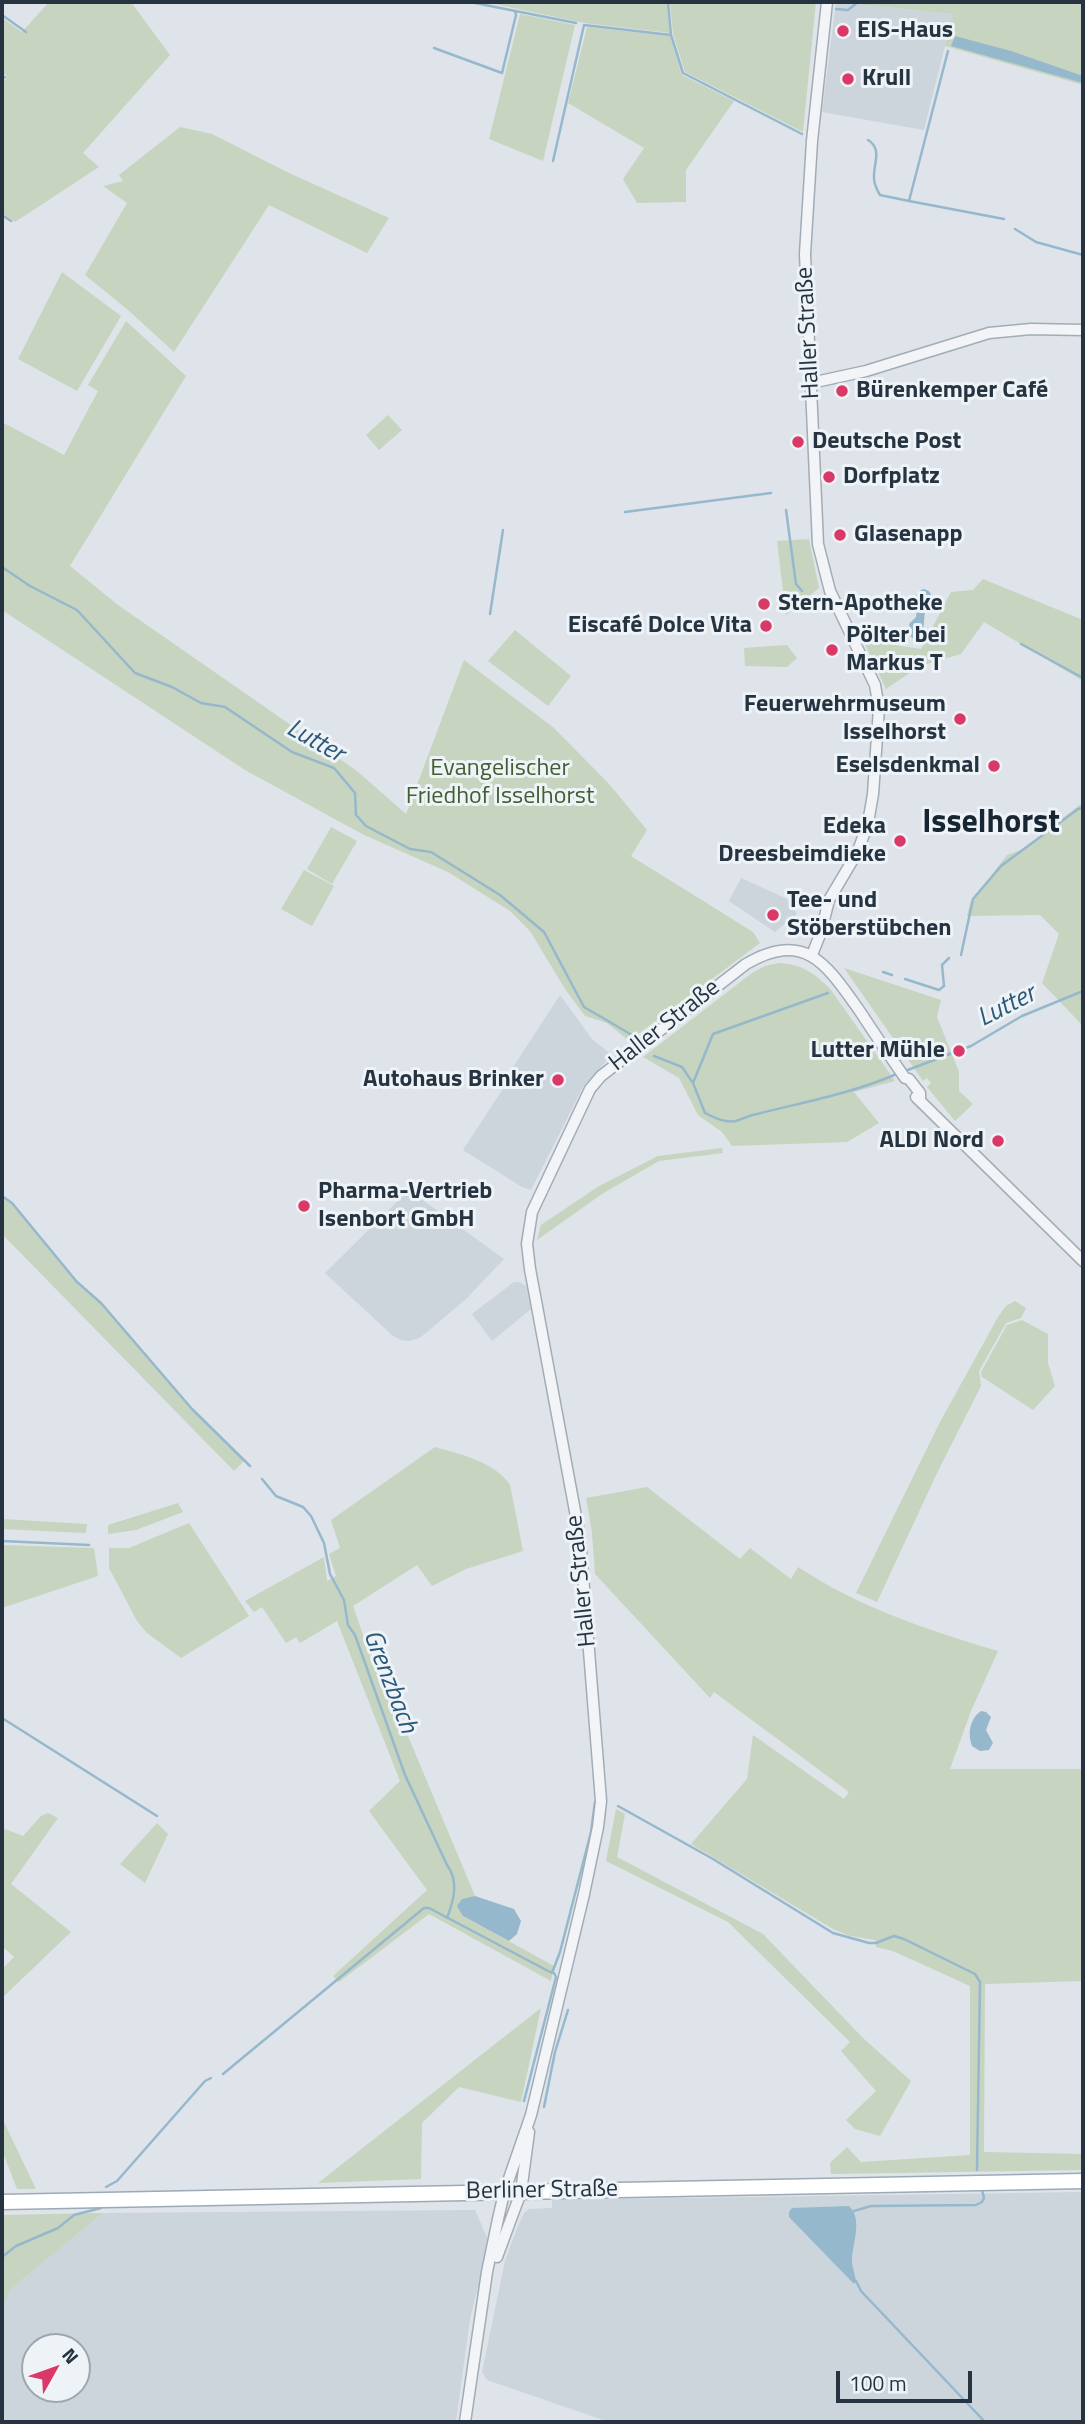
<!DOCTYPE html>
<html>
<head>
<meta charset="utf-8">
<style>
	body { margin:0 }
	#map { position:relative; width:1085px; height:2424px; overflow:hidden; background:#dee4e9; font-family:"Titillium Web",sans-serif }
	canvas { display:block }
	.frame { position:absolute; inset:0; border:4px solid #263442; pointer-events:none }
	.north { position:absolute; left:21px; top:2333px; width:70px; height:70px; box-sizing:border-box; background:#eef3f7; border:2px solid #9ea7af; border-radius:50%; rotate:50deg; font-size:19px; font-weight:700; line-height:28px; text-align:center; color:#263442 }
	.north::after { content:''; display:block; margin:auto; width:24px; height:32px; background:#da3866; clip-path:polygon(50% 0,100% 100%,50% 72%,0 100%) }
	.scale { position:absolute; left:836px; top:2371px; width:136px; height:32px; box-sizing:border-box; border:4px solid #263442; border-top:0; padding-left:9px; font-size:21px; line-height:24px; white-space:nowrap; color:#263442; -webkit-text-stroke:5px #eef3f7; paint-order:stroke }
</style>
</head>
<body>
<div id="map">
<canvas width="1085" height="2424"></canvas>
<div class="frame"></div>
<div class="north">N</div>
<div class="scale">100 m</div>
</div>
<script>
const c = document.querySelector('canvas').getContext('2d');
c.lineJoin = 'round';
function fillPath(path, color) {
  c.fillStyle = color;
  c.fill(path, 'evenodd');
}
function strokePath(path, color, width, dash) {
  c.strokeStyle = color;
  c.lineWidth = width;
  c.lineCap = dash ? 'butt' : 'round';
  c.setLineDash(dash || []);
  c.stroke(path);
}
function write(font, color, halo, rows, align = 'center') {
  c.font = font + ' "Titillium Web",sans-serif';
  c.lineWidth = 6;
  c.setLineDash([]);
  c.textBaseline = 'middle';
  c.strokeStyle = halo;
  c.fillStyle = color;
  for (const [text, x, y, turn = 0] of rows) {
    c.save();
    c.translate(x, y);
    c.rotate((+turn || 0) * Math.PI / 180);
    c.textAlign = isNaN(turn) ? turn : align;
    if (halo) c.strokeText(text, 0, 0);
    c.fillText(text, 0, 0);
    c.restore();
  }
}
fillPath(new Path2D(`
	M836,2l117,12 -29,116 -102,-18z
	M741,878l46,21 10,15 -22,18 -46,-31z
	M560,995l32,44 20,16 -28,30 -53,105 -9,-3 -59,-37 45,-69 -2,-3z
	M409,1190l95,69 -38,40 -45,38 -11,4 -9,-1 -8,-4 -68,-63z
	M514,1282h5l7,4 5,23 -39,32 -20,-27z
	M1083,2192v230h-474l-122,-42 -5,-8 23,-111 12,-33 7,-15 5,-4 23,-1v-8z
	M475,2210l14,32 -19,77 -14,103h-446l-8,-4v-111l9,-18 92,-76zM35,2347h42v42h-42z`), '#ccd4dc');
fillPath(new Path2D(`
	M49,2h82l39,53 -87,98 16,14 -84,55 -13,-9v-131l5,-4 -1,-4 -4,3v-59l20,14z
	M485,2h182l3,31 -86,-10z
	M670,2h146l-13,130 -118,-60 -12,-38z
	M836,2h247v83l-138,-39 8,-32z
	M520,14l55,11 -32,136 -54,-22z
	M587,27l83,9 12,39 52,26 -48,69v32l-49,1 -14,-24 21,-31 -76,-45z
	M180,127l32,7 77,39 100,45 -22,35 -98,-48 -95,147 -46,-42 -43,-35 42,-72 -24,-17 20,-5 -4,-6z
	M62,272l59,44 -44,75 -59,-32z
	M126,321l60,55 -116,190 48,39 239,166 49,43 58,-154 90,68 56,57 37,45 -16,26 122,76 7,11 -131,98 -22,-18 -22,-7 -20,-27 -35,-58 -20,-20 -62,-39 -84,-37 -119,-65 -243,-160v-188l62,33 34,-64 -10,-6z
	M388,415l14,15 -23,20 -13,-15z
	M809,539l10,49 -33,27 -9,-74z
	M983,579l100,41v61l-99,-59 -23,32 -41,12 -34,23 -23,-49 58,9 30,-57 22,-2z
	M515,630l56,46 -23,30 -60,-45z
	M787,645l10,13 -10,9 -42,-1 -1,-18z
	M1082,803h1v223l-41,-43 17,-49 -19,-19 -73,1 3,-13 37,-48 14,-5 23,-17z
	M331,827l26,14 -25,43 -25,-15z
	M304,870l30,16 -22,40 -31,-17z
	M779,963c23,1 37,11 52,27l64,91 -41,11 25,31 -32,19 -115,4 -10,-14 -24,-17 -19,-37 -36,-21 109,-84 13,-7z
	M844,968l97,32 -4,17 22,55v19l14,13 -18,17 -28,-34 4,-4 -4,-5 -4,3z
	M722,1148l1,5 -64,8 -57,33 -65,46 4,-15 58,-39 59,-30z
	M2,1198l10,6 64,78 24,21 28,30 64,77 52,51 -10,10 -232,-237z
	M1015,1301l11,7 -5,10 -15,5 -27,48 2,15 -43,85 -61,131 -21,-9 84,-171 58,-105 8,-11z
	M1022,1320l26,14v29l7,23 -22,24 -51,-33 -1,-5 26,-47z
	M435,1447c25,7 60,15 75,38l13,66 -57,18 -34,17 -15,-21 -64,41 19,55 10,13 93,222 -13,3 1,17 91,50 -3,15 -122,-67 -90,68 -6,-6 94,-86 -58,-79 31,-30 -63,-160 -37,22 -4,-6 -10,6 -24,-36 -8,5 -9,-11 79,-44 3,24 9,-5 -7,-22 11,-6 -9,-28z
	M647,1487l93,72 10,-11 41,31 7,-12c60,40 132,64 200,84l-27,60 -21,58h133v212l-98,3 -1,168 99,2v16l-252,4 -1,-11 17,-16 14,15 109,-7v-169l-77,-35 -17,-4 -1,-7 -25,-4 -17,-7 -142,-85 56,-65 6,-44 91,64 5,-7 -135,-100 -4,6 -115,-124 -3,-41 -6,-35z
	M178,1503l5,9 -47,18 -28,4v-9z
	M2,1519l85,5 -1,9 -84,-4z
	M189,1523l60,93 -68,42 -34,-25 -10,-12 -28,-53v-20h20z
	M2,1545l92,3 4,28 -96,32z
	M616,1809l9,5 -8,43 146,77 100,104 48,43 -31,55 -25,-7 -9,-9 30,-29 -35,-40 9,-9 -122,-120 -122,-61z
	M48,1813l10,5 -47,66 60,48 -69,66v-29l12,-12 -12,-11v-118l21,8 18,-20z
	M157,1823l11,11 -23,49 -25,-19z
	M541,2008l-20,94 -62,-15 -37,36 -1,56 -103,4z
	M2,2118l34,71h-19l-15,-39z
	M103,2213l-92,76 -9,18v-92z`), '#c7d4bf');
fillPath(new Path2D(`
	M955,36l56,15 72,25v7l-132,-37z
	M924,589l5,2 4,7 -8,12 -2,23 -8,7 -4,-3 -2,-13 7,-7c2,-11 -6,-24 8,-28z
	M981,1711l5,1 5,5 -5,13 7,13 -4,7 -9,1 -8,-5c-5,-12 -2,-28 9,-35z
	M475,1896l39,13 7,12 -4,13 -8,7 -46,-25 -6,-10 5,-7z
	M849,2206c15,14 2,40 3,57 1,6 3,12 4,18l-2,3 -65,-67v-5l3,-4z`), '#96b8cd');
strokePath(new Path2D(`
	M470,2l106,21
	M668,2l3,33 12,38 119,61
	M836,9l12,1 10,-8
	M2,15l24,17
	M584,25l87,10
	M434,48l68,25 14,-58 -1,-4
	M948,51l-39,150 95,18
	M2,79l3,-2
	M868,140c15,9 5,24 6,38 0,6 3,12 6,17l29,6
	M553,161l31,-136
	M2,215l9,6
	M1015,229l21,13 47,13
	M786,510l10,74 6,7
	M625,512l146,-19
	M2,567l28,19 47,24 58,63 37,14 29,16 24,4 67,45 42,16 21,25 1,22 10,11 44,23 21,3 69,43 44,37 40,75 48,28
	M490,614l13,-84
	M1021,644l62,34
	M961,955l12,-56 28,-33 77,-57 5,-1
	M883,972l9,3
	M905,979l34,11 5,-4 -2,-21 7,-7
	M654,1056l28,11 11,16 12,30c10,5 20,10 31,8 7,-2 14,-6 21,-7 47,-12 97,-21 142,-41
	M905,1071l66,-25 51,-30 61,-25
	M693,1083l20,-49 115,-41
	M2,1196l10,7 65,79 24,21 91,106 58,57
	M262,1479l14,17 27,11 8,9 13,27 6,31 14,26 4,25 7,10 50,140 42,90c12,16 7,35 0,53
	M2,1541l87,4
	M2,1718l155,98
	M618,1806l95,53 120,74 36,10h7l18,-7 10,3 71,35 5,8 -3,188
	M223,2074l201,-166h5l123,65 8,-21 31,-120 4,-30
	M524,2101l32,-124 -2,-4
	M544,2107l11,-55 13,-42
	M106,2187l11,-6 88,-100 6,-3
	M854,2211l17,-5 105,-1 6,-3 2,-4 -2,-8
	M2,2257l14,-11 42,-18 16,-13 27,-7
	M856,2281l5,10 124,131`), '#96b8cd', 2.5);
const tertiary = new Path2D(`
	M811,383l55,-12 123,-38 42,-4 52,1
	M812,955l9,-23 8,-32 29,-49 10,-28 5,-29 6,-86 -4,-23 -45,-94 -12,-47 -13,-290 7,-113 15,-139
	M916,1097l167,164
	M497,2257l24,-65 8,-60
	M465,2422l22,-150 11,-53 6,-26 27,-78 53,-221 14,-67 3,-26 -21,-263 -50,-269 -3,-25 5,-32 58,-123 11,-13 145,-112c59,-35 81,1 113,46 15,23 30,45 46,68l4,1 11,14v5`);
const primary = new Path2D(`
	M2,2202l1081,-21`);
strokePath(tertiary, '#a3acb4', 13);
strokePath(primary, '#9daab6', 17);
strokePath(tertiary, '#f2f4f7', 10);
strokePath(primary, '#fff', 14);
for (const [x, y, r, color] of [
	[843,31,7,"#da3866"],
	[848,79,7,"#da3866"],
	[842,391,7,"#da3866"],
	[798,442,7,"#da3866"],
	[829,477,7,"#da3866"],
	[840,535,7,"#da3866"],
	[764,604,7,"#da3866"],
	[766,626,7,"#da3866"],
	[832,650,7,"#da3866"],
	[960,719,7,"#da3866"],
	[994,766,7,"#da3866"],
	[900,841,7,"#da3866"],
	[773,915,7,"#da3866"],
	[959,1051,7,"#da3866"],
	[558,1080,7,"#da3866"],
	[998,1141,7,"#da3866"],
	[304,1206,7,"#da3866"]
]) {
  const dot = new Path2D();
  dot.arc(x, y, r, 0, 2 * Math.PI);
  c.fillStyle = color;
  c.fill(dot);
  strokePath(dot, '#eef3f7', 2.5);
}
write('bold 24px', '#263442', '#eef3f7', [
	["EIS-Haus",857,31],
	["Krull",862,79],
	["Bürenkemper Café",856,391],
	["Deutsche Post",812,442],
	["Dorfplatz",843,477],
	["Glasenapp",854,535],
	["Stern-Apotheke",778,604],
	["Eiscafé Dolce Vita",752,626,"right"],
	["Pölter bei",846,636],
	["Markus T",846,664],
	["Feuerwehrmuseum",946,705,"right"],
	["Isselhorst",946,733,"right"],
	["Eselsdenkmal",980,766,"right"],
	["Edeka",886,827,"right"],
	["Dreesbeimdieke",886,855,"right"],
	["Tee- und",787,901],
	["Stöberstübchen",787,929],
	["Lutter Mühle",945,1051,"right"],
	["Autohaus Brinker",544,1080,"right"],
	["ALDI Nord",984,1141,"right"],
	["Pharma-Vertrieb",318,1192],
	["Isenbort GmbH",318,1220]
], 'left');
write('24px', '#263442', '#eef3f7', [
	["Haller Straße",809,333,-93],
	["Haller Straße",665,1026,-38],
	["Haller Straße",582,1581,-96],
	["Berliner Straße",542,2191,-1]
]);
write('24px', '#405f32', '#eef3f7', [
	["Evangelischer",500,769],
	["Friedhof Isselhorst",500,797]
]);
write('italic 26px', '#2d5979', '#eef3f7', [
	["Lutter",315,742,29],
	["Lutter",1007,1007,-27],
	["Grenzbach",389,1682,69]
]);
write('bold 32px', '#182532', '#eef3f7', [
	["Isselhorst",991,824]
]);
</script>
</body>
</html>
